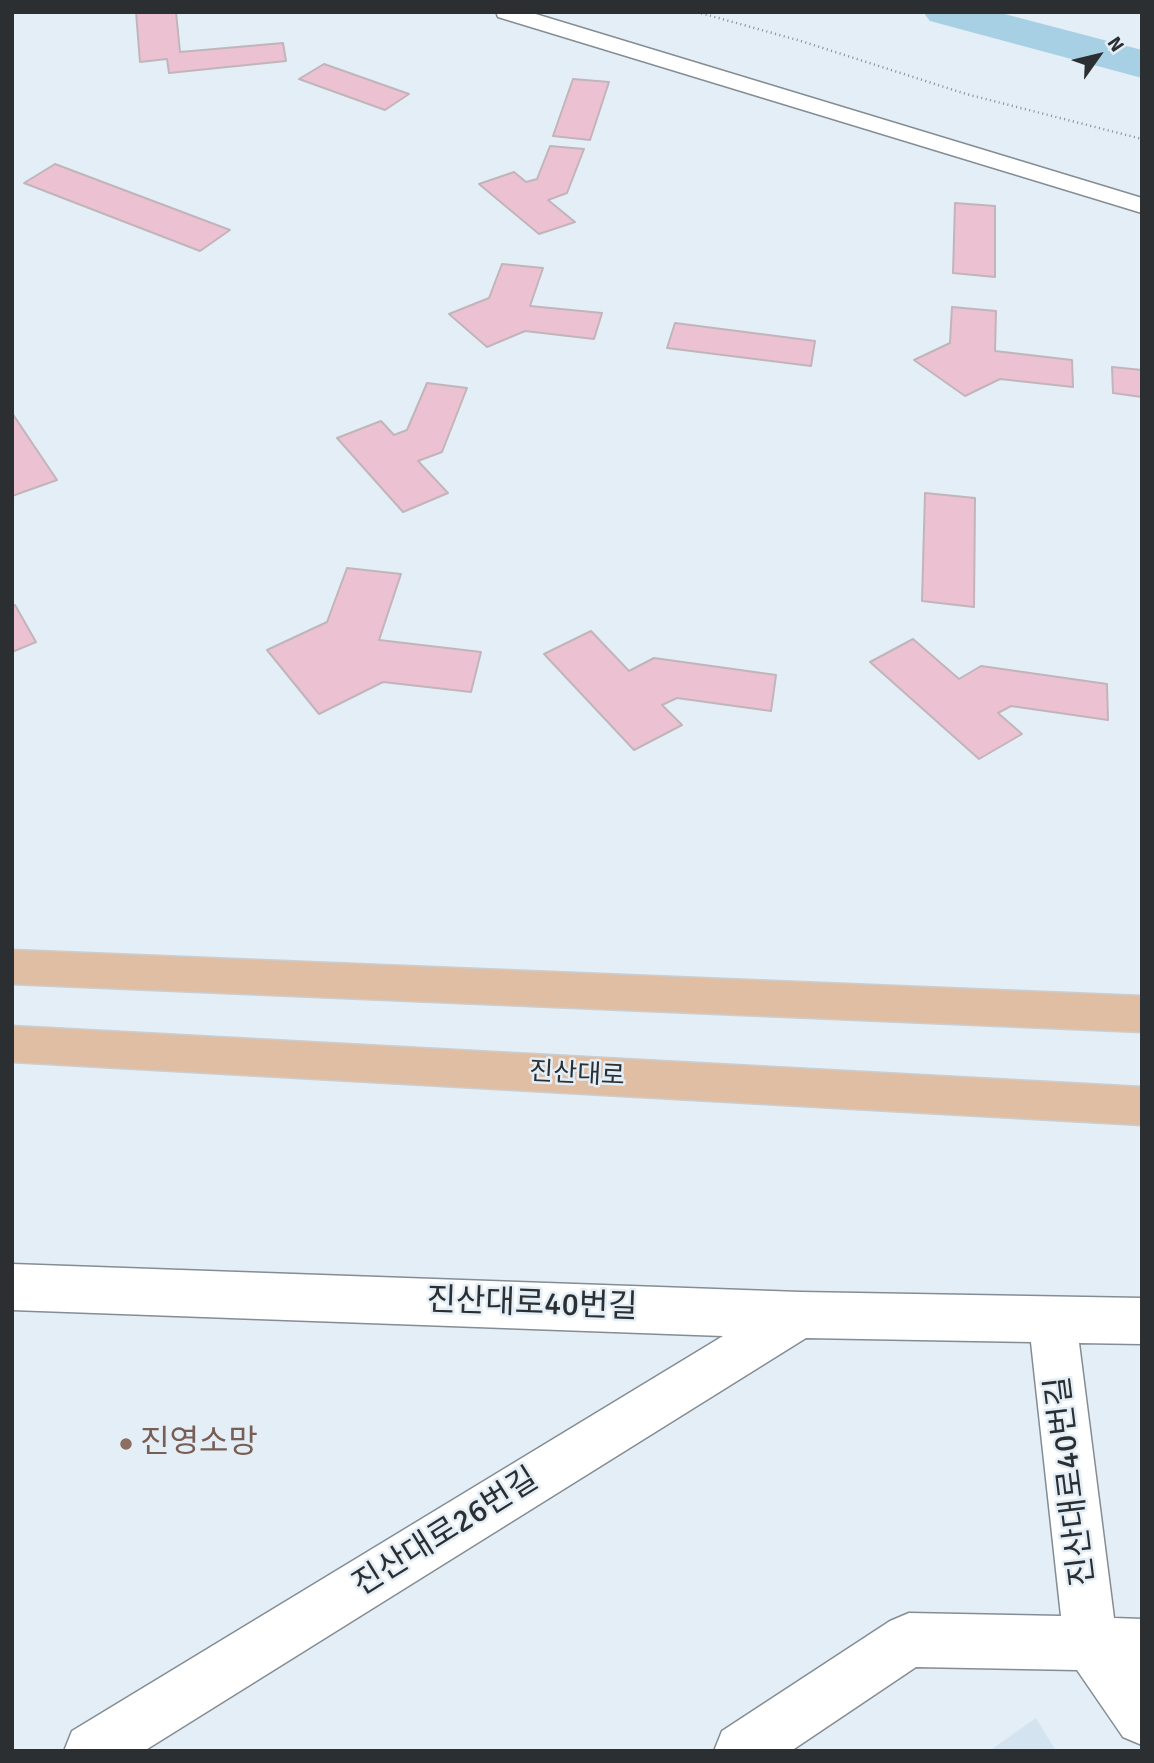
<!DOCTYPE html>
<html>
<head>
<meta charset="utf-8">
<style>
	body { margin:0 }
	#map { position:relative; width:1154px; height:1763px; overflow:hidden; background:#e4eef6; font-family:Signika,sans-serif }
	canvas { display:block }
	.frame { position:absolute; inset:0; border:14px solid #2b2f32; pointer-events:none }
	.north { position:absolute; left:1063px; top:21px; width:70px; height:70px; -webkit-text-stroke:5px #e4eef6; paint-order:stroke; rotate:56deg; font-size:19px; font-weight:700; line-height:28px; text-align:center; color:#2b2f32 }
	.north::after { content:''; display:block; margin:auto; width:24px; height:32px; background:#2b2f32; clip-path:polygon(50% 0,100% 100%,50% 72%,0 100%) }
</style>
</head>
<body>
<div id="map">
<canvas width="1154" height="1763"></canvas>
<div class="frame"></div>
<div class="north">N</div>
</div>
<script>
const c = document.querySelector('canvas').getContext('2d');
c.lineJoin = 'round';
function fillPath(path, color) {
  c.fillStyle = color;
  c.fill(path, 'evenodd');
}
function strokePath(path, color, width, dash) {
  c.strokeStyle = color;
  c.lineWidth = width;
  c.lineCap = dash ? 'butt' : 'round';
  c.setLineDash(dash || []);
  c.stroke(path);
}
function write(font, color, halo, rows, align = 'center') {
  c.font = font + ' Signika,"Noto Sans KR",sans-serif';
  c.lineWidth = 5;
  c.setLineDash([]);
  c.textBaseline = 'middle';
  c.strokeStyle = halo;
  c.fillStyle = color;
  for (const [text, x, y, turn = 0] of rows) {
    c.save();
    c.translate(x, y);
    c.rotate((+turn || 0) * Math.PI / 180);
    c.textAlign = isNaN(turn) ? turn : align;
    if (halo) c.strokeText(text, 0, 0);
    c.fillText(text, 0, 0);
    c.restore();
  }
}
fillPath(new Path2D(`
	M1036,1718l20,33h-67z`), '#d4e3f0');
fillPath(new Path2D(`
	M923,12h74l145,38v28l-212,-57z`), '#a7d0e5');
const building = new Path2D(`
	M136,12h40l4,40 103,-9 3,18 -117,12 -2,-14 -27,3z
	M324,64l85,30 -24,16 -86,-31z
	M573,79l36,3 -19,58 -37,-4z
	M550,146l34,3 -17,44 -19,7 27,22 -36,12 -60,-50 35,-12 12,10 11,-3z
	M55,164l175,66 -30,21 -176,-68z
	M955,203l40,3v71l-42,-4z
	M502,264l41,4 -13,38 72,7 -8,26 -69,-8 -38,16 -38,-33 40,-16z
	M952,307l44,4 -1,40 77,9 1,27 -73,-8 -35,17 -51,-36 36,-17z
	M675,323l140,18 -4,25 -144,-18z
	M1112,367l30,3v27l-29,-4z
	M427,383l40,5 -25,64 -24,9 30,32 -45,19 -66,-74 44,-17 13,14 13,-5z
	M12,413l45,67 -45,16z
	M925,493l50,5 -1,109 -52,-6z
	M347,568l54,6 -22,66 102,12 -10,40 -88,-10 -64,32 -52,-64 60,-28z
	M15,605l21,37 -24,10v-46z
	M591,631l38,40 25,-13 122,17 -5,36 -94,-13 -15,7 20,20 -48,25 -90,-96z
	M913,639l46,40 22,-13 126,18 1,36 -97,-14 -13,7 24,21 -43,25 -109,-97z`);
fillPath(building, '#ecc2d3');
strokePath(building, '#c1b5ba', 2);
const minor = new Path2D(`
	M496,12h33l613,186v15l-644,-196z
	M12,1264l788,28 342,6v46l-63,-1 35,275 28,1v126l-19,-8 -46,-67 -161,-3 -125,84h-77l8,-20 168,-110 19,-8 152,3 -30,-274 -225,-4 -662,413h-80l8,-20 651,-395 -711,-26z`);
const primary = new Path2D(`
	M12,950l1130,46v36l-1130,-48z
	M12,1026l1130,61v38l-1130,-63z`);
strokePath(minor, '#848d94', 3);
strokePath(primary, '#cccdce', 3);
strokePath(new Path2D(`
	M697,12l104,29 165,53 176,45`), '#878e94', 2.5, [1, 3.5]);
fillPath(minor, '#fff');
fillPath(primary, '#e0bea4');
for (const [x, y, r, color] of [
	[126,1444,7,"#8d6e63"]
]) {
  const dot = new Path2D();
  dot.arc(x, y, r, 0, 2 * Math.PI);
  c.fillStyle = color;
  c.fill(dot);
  strokePath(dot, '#e4eef6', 2.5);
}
write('26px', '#2b2f32', '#e4eef6', [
	["진산대로",577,1075,3]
]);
write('32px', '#2b2f32', '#e4eef6', [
	["진산대로40번길",532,1305,2],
	["진산대로40번길",1072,1481,-97],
	["진산대로26번길",446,1533,-32]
]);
write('32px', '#785e54', '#e4eef6', [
	["진영소망",140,1444]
], 'left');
</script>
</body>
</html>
